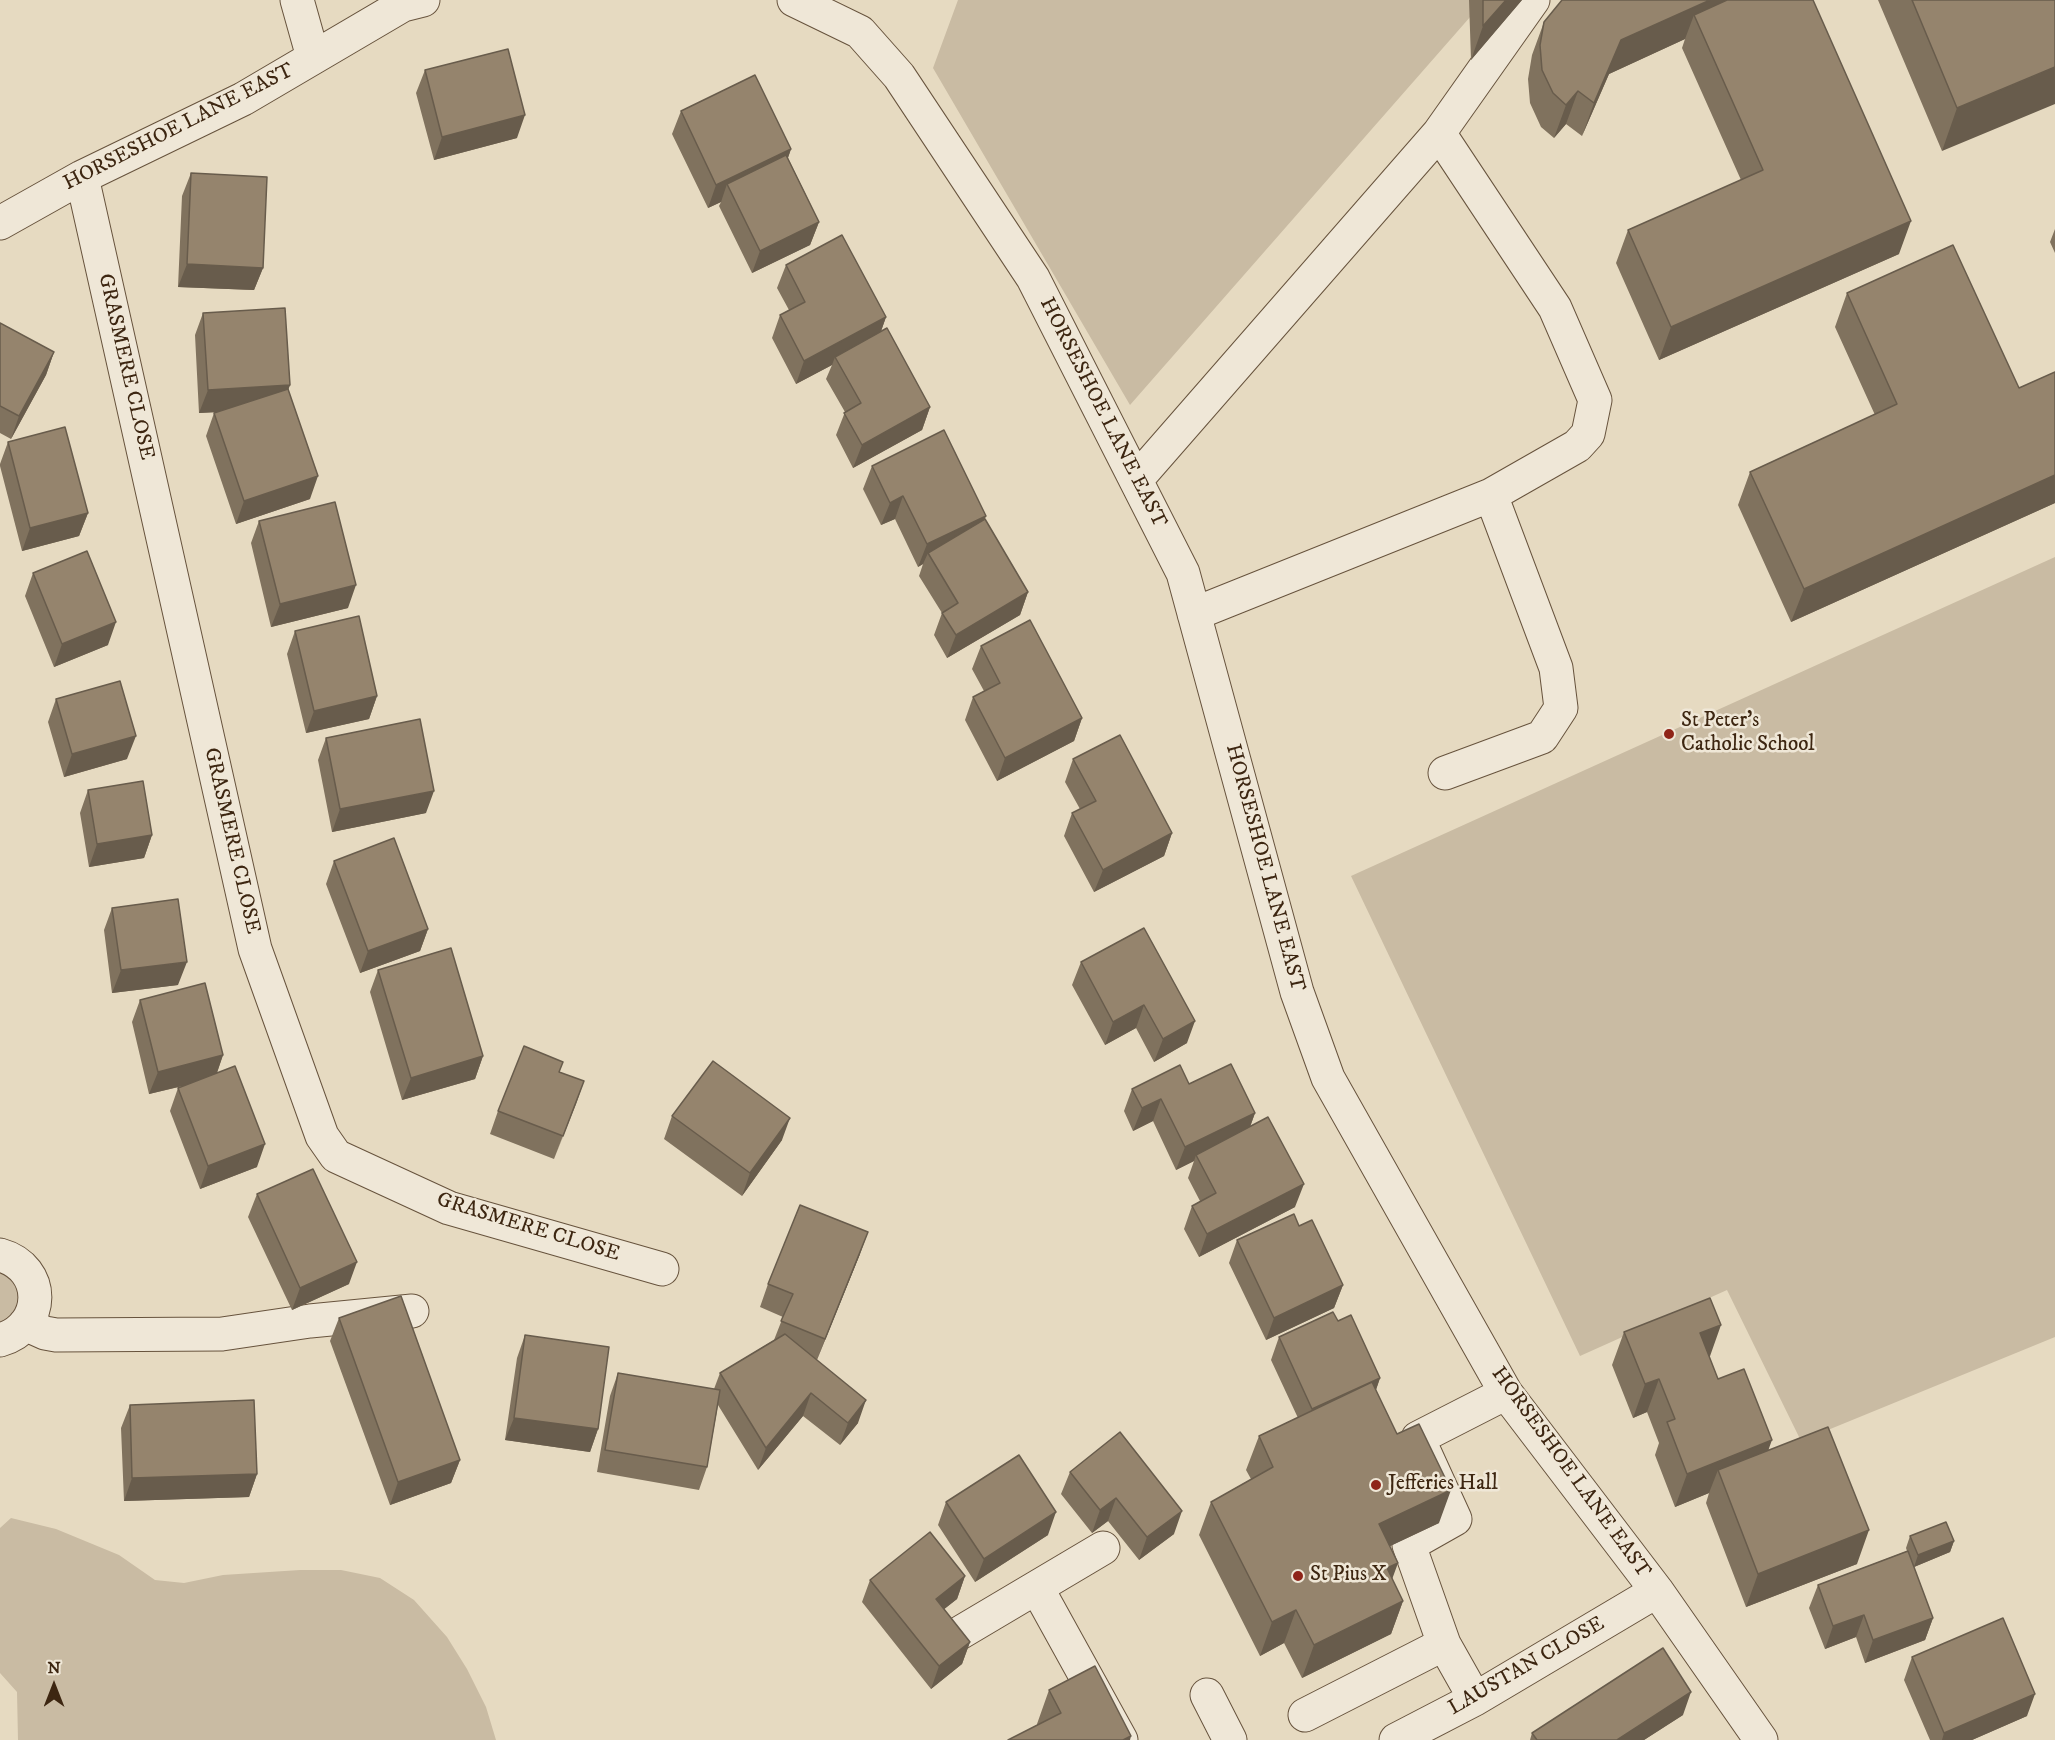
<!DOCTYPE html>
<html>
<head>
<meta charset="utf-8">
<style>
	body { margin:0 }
	#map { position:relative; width:2055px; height:1740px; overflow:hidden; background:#e6dac1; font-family:"IM FELL DW Pica",serif }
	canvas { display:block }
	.north { position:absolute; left:24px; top:1656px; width:60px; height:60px; -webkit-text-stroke:4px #efe7d7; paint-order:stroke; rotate:0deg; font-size:16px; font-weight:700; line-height:24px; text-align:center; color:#3d2611 }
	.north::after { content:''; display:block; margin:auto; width:21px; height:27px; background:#3d2611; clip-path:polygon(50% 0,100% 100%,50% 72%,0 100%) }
</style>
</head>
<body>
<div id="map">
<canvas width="2055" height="1740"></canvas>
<div class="north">N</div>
</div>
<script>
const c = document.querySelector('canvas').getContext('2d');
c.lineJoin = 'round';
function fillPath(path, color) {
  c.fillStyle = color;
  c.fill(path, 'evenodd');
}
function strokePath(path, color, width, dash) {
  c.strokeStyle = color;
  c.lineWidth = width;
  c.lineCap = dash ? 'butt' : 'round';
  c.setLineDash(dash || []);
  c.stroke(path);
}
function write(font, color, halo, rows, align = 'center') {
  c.font = font + ' "IM FELL DW Pica",serif';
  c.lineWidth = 5;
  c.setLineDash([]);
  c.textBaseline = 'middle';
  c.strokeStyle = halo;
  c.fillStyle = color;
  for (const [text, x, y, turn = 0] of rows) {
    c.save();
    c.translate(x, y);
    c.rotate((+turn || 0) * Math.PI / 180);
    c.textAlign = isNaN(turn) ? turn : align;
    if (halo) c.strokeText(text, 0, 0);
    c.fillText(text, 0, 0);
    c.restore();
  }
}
fillPath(new Path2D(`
	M958,0h527l-355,405 -197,-337z
	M2055,557v780l-254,104 -74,-151 -147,66 -229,-480z
	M0,1271l6,2 14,17 -3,22 -17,12z
	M11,1518l45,11 63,26 36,25 29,3 39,-8 77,-5h41l39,8 34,22 33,37 20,32 19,38 10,33h-478l-1,-48 -17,-19v-145z`), '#c9bba3');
const minor = new Path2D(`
	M297,0l16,57
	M794,0l66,32 39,44 134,202 150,295 114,419 31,86 178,315 151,198 104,149
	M82,177l173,772 67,187 14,20 113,52 213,61
	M0,223l82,-46 161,-78 160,-94 20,-5
	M1136,480l303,-347 94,-133
	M1194,614l297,-119 86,-49 11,-12 7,-34 -40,-92 -116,-175
	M1445,773l97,-36 19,-29 -5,-40 -65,-173
	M0,1255c47,13 46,72 0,85
	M25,1324l20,9 11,2 166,-1 88,-13 102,-10
	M1037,1588l84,152
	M958,1634l145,-86
	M1207,1695l23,45
	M1475,1699l-31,-55 -35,-99 46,-26 -37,-81 88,-45
	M1305,1715l139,-71
	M1396,1740l79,-41 182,-108`);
strokePath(minor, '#67533d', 35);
strokePath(minor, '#efe7d7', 33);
fillPath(new Path2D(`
	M1469,0h53l-51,60z
	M1813,0l86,254 -240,106 -43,-97 12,-33 113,-50 -59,-132 3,-9 -76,35 -27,62 -16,-12 -12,14 -13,-11 -11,-24 -2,-24 4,-24 12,-33z
	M1878,0h177l-113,151z
	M425,70l92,68 -83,22 -18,-67z
	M681,111l110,38 -3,9 31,64 -9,23 -58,28 -33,-67 2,-4 -13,6 -36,-74z
	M191,173l72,95 -9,22 -76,-3 4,-91z
	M2055,229v24l-5,-11z
	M786,265l100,52 -5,14 49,76 -8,23 -69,38 -17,-33 9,-23 -19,-33 6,-14 -36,19 -24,-46 8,-23 9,-5 -12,-22z
	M1847,293l172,95 36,-16v131l-264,119 -53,-117 12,-33 125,-57 -40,-88z
	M203,313l87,72 -2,4 22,110 -74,25 -30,-88 8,-23 6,-1 -21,1 -4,-78z
	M0,323l54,29 -8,23 -35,64 -11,-6z
	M8,442l80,71 -9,23 -57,15 -22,-85v-2z
	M872,466l112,54 44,72 -8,23 -73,43 -13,-23 8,-22 -23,-37 4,-12 -5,3 -23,-48 -14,6 -18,-36z
	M259,521l89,87 -77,19 -20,-84z
	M33,573l75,72 -54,22 -29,-71z
	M295,631l82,65 -8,23 -63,14 -19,-79z
	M981,646l101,72 -8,23 -77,40 -32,-61 8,-23 11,-6 -12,-22z
	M56,699l71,60 -63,18 -16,-55z
	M326,738l100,75 -94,19 -14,-72z
	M1073,759l99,74 -8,23 -70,36 -30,-56 8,-23 8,-4 -15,-27z
	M88,790l64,45 -8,23 -55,9 -9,-54z
	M334,861l94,68 -8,22 -60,22 -34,-89z
	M112,908l66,77 -66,8 -8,-63z
	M1144,928l43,115 -33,19 -18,-34 -31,17 -33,-60 9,-23z
	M378,970l105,86 -8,23 -73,21 -32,-108z
	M140,1000l83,55 -6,18 40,94 -57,22 -30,-78 8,-23 5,-2 -34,8 -17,-72z
	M559,1072l25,9 -30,78 -64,-25 8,-23z
	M1189,1084l66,29 -5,14 45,80 -96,50 -15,-28 8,-23 8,-5 -12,-23 6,-17 -18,9 -23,-49 -20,10 -9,-20 8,-22z
	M672,1116l110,24 -40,56 -78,-57z
	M257,1194l92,90 -57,26 -44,-93z
	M1299,1226l44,59 -9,23 -68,32 -37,-77 8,-23z
	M860,1254l-43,106 41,63 -18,22 -37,-29 -45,54 -40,-65 -11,62 -8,23 -102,-18 13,-76 8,-23 96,16 6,-16 54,-33 9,-23 -23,-10 8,-23z
	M339,1318l121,142 -9,23 -61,22 -60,-164z
	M1338,1321l42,57 -4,12 63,133 -49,23 2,33 11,22 -12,33 -89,44 -18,-35 -24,13 -61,-121 12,-33 40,-23 -5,-9 13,-34 39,-18 -27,-58 8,-23z
	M1624,1332l85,25 9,22 51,71 88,114 -111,43 -40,-104 3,-10 -34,14 -20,-52 4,-12 -12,-31 -14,6 -21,-53z
	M525,1335l73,94 -8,23 -85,-12 12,-82z
	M130,1405l127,69 -8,23 -125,4 -3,-73z
	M1120,1432l54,102 -35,26 -31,-39 -16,12 -31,-39 9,-22z
	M946,1502l102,33 -73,47 -37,-57z
	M1910,1536l44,5 -4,11 -36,15 19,51 -8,22 -60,23 -9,-26 -31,12 -16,-41 9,-23 89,-34 -1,-3z
	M965,1576l-8,23 -13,10 26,33 -8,22 -31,25 -69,-87 8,-22z
	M1912,1657l115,59 -55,24h-42l-26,-60z
	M1049,1690l81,50 -93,-15v-1z
	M1683,1715l-39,25h-114l2,-7z`), '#80725e');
fillPath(new Path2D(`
	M1506,0h16l-51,60 12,-34z
	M1710,0h61l-77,15 -9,24 -76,35 -27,62 12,-33 27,-63z
	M2055,67v37l-113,47 15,-43z
	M1578,91l-12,33 -12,14 12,-33z
	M525,115l-8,23 -83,22 8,-23z
	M791,149l-8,22 -56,13 -6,18 -13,6 8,-23z
	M1911,221l-12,33 -240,106 12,-33z
	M819,222l-9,23 -58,28 8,-22z
	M187,264l76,4 -9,22 -76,-3z
	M886,317l-8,23 -43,17 -3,8 -36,19 8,-23z
	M54,352l-8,23 -35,64 8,-23z
	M290,385l-8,23 -83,5 9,-23z
	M930,407l-8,23 -69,38 9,-23z
	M2055,475v28l-264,119 13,-33z
	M318,476l-8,23 -74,25 8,-23z
	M903,496l-8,23 -14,6 9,-22z
	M88,513l-9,23 -57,15 8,-23z
	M986,516l-8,22 -50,15 -5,11 -5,3 9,-23z
	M356,585l-8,23 -77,19 9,-23z
	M1028,592l-8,23 -73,43 9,-23z
	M116,622l-8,23 -54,22 8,-23z
	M377,696l-8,23 -63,14 8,-22z
	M1082,718l-8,23 -77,40 8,-23z
	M136,736l-9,23 -63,18 8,-23z
	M434,791l-8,22 -94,19 8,-23z
	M1172,833l-8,23 -70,36 9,-22z
	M152,835l-8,23 -55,9 8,-23z
	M428,929l-8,22 -60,22 8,-22z
	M187,962l-9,23 -66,8 9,-23z
	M1144,1005l-8,23 -31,17 8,-23z
	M1195,1021l-8,22 -33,19 9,-23z
	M223,1055l-8,23 -66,16 9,-22z
	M483,1056l-8,23 -73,21 9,-22z
	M584,1081l-8,23 -22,55 9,-23z
	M1161,1099l-8,22 -20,10 9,-23z
	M1255,1113l-8,22 -51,20 -2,6 -18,9 9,-23z
	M790,1118l-8,22 -40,56 8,-23z
	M265,1144l-8,23 -57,22 8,-23z
	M1304,1184l-9,23 -96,50 8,-23z
	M868,1232l-8,22 -44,108 9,-23z
	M357,1262l-8,22 -57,26 8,-22z
	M1343,1285l-9,23 -68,32 8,-22z
	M1721,1325l-12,34 -9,-26z
	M1380,1378l-8,23 -68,31 8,-23z
	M1659,1379l-12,33 -14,6 12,-34z
	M811,1393l-8,23 -45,54 8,-22z
	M866,1400l-8,23 -18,22 8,-22z
	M514,1418l84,11 -8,23 -85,-12z
	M1772,1440l-12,33 -42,-3 -9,23 -34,14 12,-33z
	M460,1460l-9,23 -61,22 8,-23z
	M257,1474l-8,23 -125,4 8,-23z
	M1451,1490l-12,33 -72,34 12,-33z
	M1116,1498l-8,23 -16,12 8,-23z
	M1182,1511l-8,23 -35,26 8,-23z
	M1056,1512l-8,23 -73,47 9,-23z
	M1869,1530l-12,34 -111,43 12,-33z
	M1954,1541l-4,11 -36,15 4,-12z
	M1398,1563l-12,33 1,-28z
	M965,1576l-8,23 -29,23 8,-23z
	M1403,1601l-12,33 -89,44 12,-33z
	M1296,1610l-12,33 -24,13 12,-34z
	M1864,1615l-8,22 -31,12 8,-23z
	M1933,1618l-8,22 -60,23 8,-23z
	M970,1642l-8,22 -31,25 8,-23z
	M1691,1692l-8,23 -39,25h-27z
	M2035,1694l-8,22 -55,24h-30l2,-7z
	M1131,1736l-1,4h-7z`), '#685c4c');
const building = new Path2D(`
	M1483,0h23l-23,26z
	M1562,0h148l-89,40 -27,63 -16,-12 -12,14 -13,-12 -11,-23 -2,-25 4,-23z
	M1727,0h86l98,221 -240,106 -43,-97 135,-60 -69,-155z
	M1912,0h143v67l-98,41z
	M508,49l17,66 -83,22 -17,-67z
	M755,75l36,74 -75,36 -35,-74z
	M786,155l33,67 -59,29 -33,-67z
	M191,173l76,4 -4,91 -76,-4z
	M842,235l44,82 -82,44 -24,-46 25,-13 -19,-37z
	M1953,245l66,143 36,-16v103l-251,114 -54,-117 147,-68 -50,-111z
	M285,308l5,77 -82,5 -5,-77z
	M0,323l54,29 -35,64 -19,-10z
	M887,328l43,79 -68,38 -18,-32 17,-10 -26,-46z
	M288,389l30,87 -74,25 -30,-88z
	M65,427l23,86 -58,15 -22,-86z
	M944,430l42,86 -59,28 -24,-48 -13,7 -18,-37z
	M335,502l21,83 -76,19 -21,-83z
	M985,519l43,73 -72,43 -14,-22 16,-10 -30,-50z
	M87,551l29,71 -54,22 -29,-71z
	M359,616l18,80 -63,15 -19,-80z
	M1030,620l52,98 -77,40 -32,-61 27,-14 -19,-37z
	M120,681l16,55 -64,18 -16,-55z
	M420,719l14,72 -94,18 -14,-71z
	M1120,735l52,98 -69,37 -31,-57 24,-12 -23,-42z
	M143,781l9,54 -55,9 -9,-54z
	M394,838l34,91 -60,22 -34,-90z
	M178,899l9,63 -66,8 -9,-62z
	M1144,928l51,93 -32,18 -19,-34 -31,17 -32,-60z
	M451,948l32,108 -72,22 -33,-108z
	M205,983l18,72 -65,17 -18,-72z
	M524,1046l39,16 -4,10 25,9 -21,55 -65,-25z
	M713,1061l77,57 -40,55 -78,-57z
	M1231,1064l24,49 -70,34 -24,-48 -19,9 -10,-19 48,-24 9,19z
	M235,1066l30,78 -57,22 -30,-78z
	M1268,1117l36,67 -97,50 -15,-28 24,-13 -20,-38z
	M313,1169l44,93 -57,26 -43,-94z
	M800,1205l68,27 -43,107 -44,-18 12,-27 -25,-10z
	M1294,1214l5,12 13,-6 31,65 -69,33 -37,-78z
	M401,1296l59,164 -62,22 -59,-164z
	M1710,1298l11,27 -21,8 18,46 26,-10 28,71 -85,34 -20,-52 8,-3 -16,-40 -14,5 -21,-52z
	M1333,1312l5,9 13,-6 29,63 -68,31 -33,-72z
	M785,1334l81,66 -18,23 -37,-30 -45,55 -46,-75z
	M525,1335l84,12 -11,82 -84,-11z
	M618,1373l102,17 -13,77 -102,-17z
	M1372,1382l25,52 22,-10 32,66 -72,34 19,39 -11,5 16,33 -89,44 -18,-35 -24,12 -61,-120 62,-35 -14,-31z
	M254,1400l3,74 -125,4 -2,-73z
	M1828,1427l41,103 -111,44 -40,-104z
	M1120,1432l62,79 -35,26 -31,-39 -16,12 -30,-38z
	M1019,1455l37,57 -72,47 -38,-57z
	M1946,1522l8,19 -36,14 -8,-19z
	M930,1532l35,44 -29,23 34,43 -31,24 -69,-86z
	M1908,1551l25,67 -60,22 -9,-25 -31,11 -15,-41z
	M2003,1618l32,76 -91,39 -32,-76z
	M1663,1648l28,44 -74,48h-80l-5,-7z
	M1095,1666l36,70 -8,4h-115l53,-27 -12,-23z`);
fillPath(building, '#95846d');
strokePath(building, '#685c4c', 1.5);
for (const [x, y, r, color] of [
	[1669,734,6,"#8f2418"],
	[1376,1485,6,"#8f2418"],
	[1298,1576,6,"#8f2418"]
]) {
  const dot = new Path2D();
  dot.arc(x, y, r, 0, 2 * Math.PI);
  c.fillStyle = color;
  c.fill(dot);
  strokePath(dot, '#efe7d7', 2);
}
write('21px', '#3d2611', '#efe7d7', [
	["HORSESHOE LANE EAST",179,128,-27],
	["GRASMERE CLOSE",125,367,77],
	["HORSESHOE LANE EAST",1102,413,63],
	["GRASMERE CLOSE",231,841,77],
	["HORSESHOE LANE EAST",1264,868,75],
	["GRASMERE CLOSE",528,1228,17],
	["HORSESHOE LANE EAST",1570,1473,54],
	["LAUSTAN CLOSE",1527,1667,-30]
]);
write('21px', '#3d2611', '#efe7d7', [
	["St Peter's",1681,722],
	["Catholic School",1681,746],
	["Jefferies Hall",1388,1485],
	["St Pius X",1310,1576]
], 'left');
</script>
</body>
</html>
